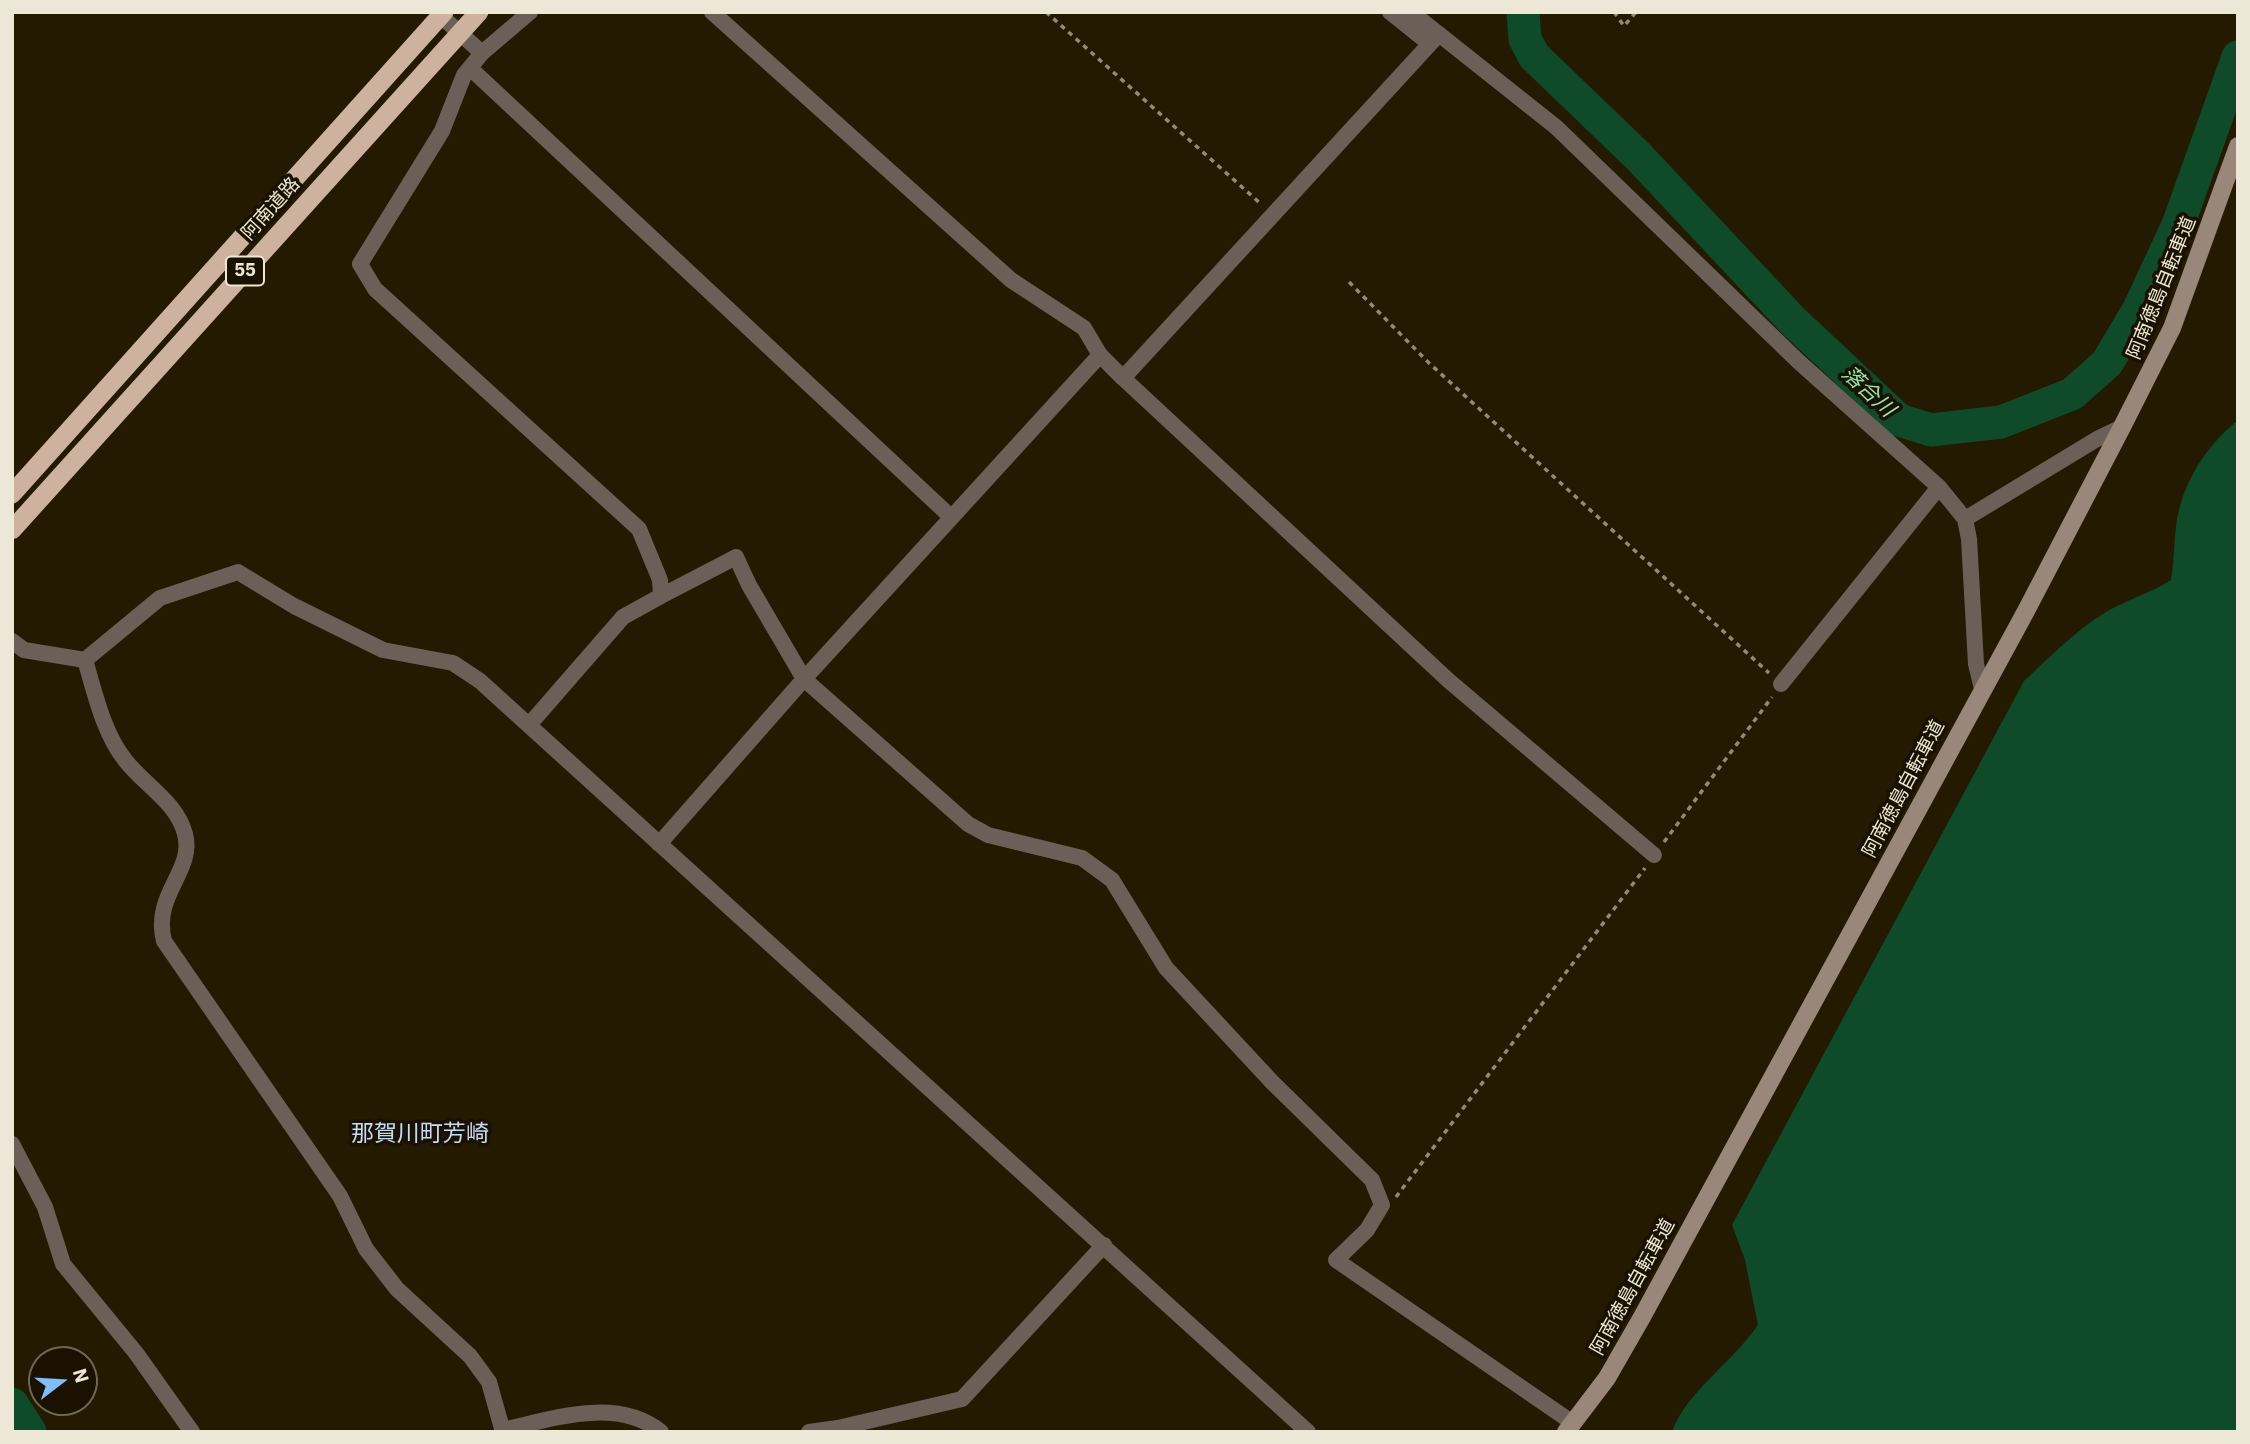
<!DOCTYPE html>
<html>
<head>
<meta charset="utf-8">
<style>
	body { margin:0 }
	#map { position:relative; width:2250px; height:1444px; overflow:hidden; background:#241a01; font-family:"IBM Plex Sans",sans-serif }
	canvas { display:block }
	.frame { position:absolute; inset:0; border:14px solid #ede7d7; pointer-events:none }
	.north { position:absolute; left:28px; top:1346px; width:70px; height:70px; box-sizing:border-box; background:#1a1100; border:2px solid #6e6756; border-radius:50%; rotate:73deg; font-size:19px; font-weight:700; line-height:28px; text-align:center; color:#ede7d7 }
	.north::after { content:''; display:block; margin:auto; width:24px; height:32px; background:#80bdfa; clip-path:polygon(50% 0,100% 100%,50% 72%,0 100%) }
</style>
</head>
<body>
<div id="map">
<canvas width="2250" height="1444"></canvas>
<div class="frame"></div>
<div class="north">N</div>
</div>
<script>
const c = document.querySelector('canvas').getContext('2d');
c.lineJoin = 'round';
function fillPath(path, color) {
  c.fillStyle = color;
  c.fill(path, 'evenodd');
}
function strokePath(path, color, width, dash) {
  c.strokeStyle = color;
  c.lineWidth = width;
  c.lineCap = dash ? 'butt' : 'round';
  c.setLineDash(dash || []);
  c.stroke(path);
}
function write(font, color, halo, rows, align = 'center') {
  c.font = font + ' "IBM Plex Sans","Noto Sans JP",sans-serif';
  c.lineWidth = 7;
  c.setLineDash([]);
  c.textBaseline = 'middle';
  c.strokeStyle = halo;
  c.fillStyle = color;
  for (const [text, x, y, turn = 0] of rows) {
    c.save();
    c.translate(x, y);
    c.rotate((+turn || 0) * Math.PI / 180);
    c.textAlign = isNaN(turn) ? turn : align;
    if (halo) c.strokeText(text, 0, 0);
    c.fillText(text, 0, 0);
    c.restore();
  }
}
fillPath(new Path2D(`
	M2238,420v1012h-566c14,-40 61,-70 86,-107l-13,-65 -13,-35 292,-544c25,-23 50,-49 79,-67 22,-14 46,-20 68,-34 3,-18 3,-36 5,-54 6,-43 29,-79 62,-106z`), '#0f4b29');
strokePath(new Path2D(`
	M1523,12l2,27 9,17 105,101 154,164 106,99 32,10 70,-8 71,-28 35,-31 32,-54 39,-84 60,-168
	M12,1404l18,28`), '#0f4b29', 33);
strokePath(new Path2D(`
	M1046,12l215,192
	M1614,12l10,14 12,-14
	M1349,282l80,81 340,310
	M1664,842l108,-145
	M1396,1197l249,-329`), '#928a76', 3.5, [5, 5]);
strokePath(new Path2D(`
	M712,12l299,268 73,48 16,27 23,23 325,302 206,175
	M1390,12l40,32
	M1411,12l145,115 243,235 140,125 26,32 4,20 7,125 6,25
	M441,16l41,37
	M470,68l481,449
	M1123,378l316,-344
	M1965,519l132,-80 25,-12
	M661,596l75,-39 13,28 55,94 164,145 20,11 94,23 30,22 54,88 106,114 100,98 10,25 -15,25 -31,30 237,163
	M12,641l12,9 61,10 75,-62 78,-26 56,34 89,44 70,13 27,18 828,751
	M85,660c10,33 18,72 40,100 19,25 52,42 60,74 10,37 -33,60 -21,107l176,255 26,53 31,40 73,67 19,26 14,50
	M1781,684l158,-197
	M529,725l94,-108 38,-21 -1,-16 -21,-51 -264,-240 -15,-25 82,-133 22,-56 18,-22 48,-41
	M659,844l145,-165 296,-324
	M12,1144l33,63 18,57 73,89 56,79
	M503,1430c49,-11 114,-34 158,2
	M809,1432l29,-4 124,-29 142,-154`), '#6b6058', 16);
strokePath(new Path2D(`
	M1566,1432l41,-54 35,-61 384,-706 96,-184 50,-99 66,-182`), '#99877a', 18);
strokePath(new Path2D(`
	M12,494l432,-482
	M12,530l467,-518`), '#cdb2a0', 19);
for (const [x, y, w] of [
	[245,271,38]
]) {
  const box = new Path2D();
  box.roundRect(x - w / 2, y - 14.5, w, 29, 5);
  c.fillStyle = '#1a1100';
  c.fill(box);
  strokePath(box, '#ede7d7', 2);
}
write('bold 18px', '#ede7d7', null, [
	["55",245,271]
]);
write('19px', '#ede7d7', '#1a1100', [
	["阿南道路",271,209,-48],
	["阿南徳島自転車道",2162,288,-68],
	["阿南徳島自転車道",1904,789,-62],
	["阿南徳島自転車道",1633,1287,-61]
]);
write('italic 21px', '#94e6ad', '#1a1100', [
	["落合川",1868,392,43]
]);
write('23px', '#c5dcf3', '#1a1100', [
	["那賀川町芳崎",420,1134]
]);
</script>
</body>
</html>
